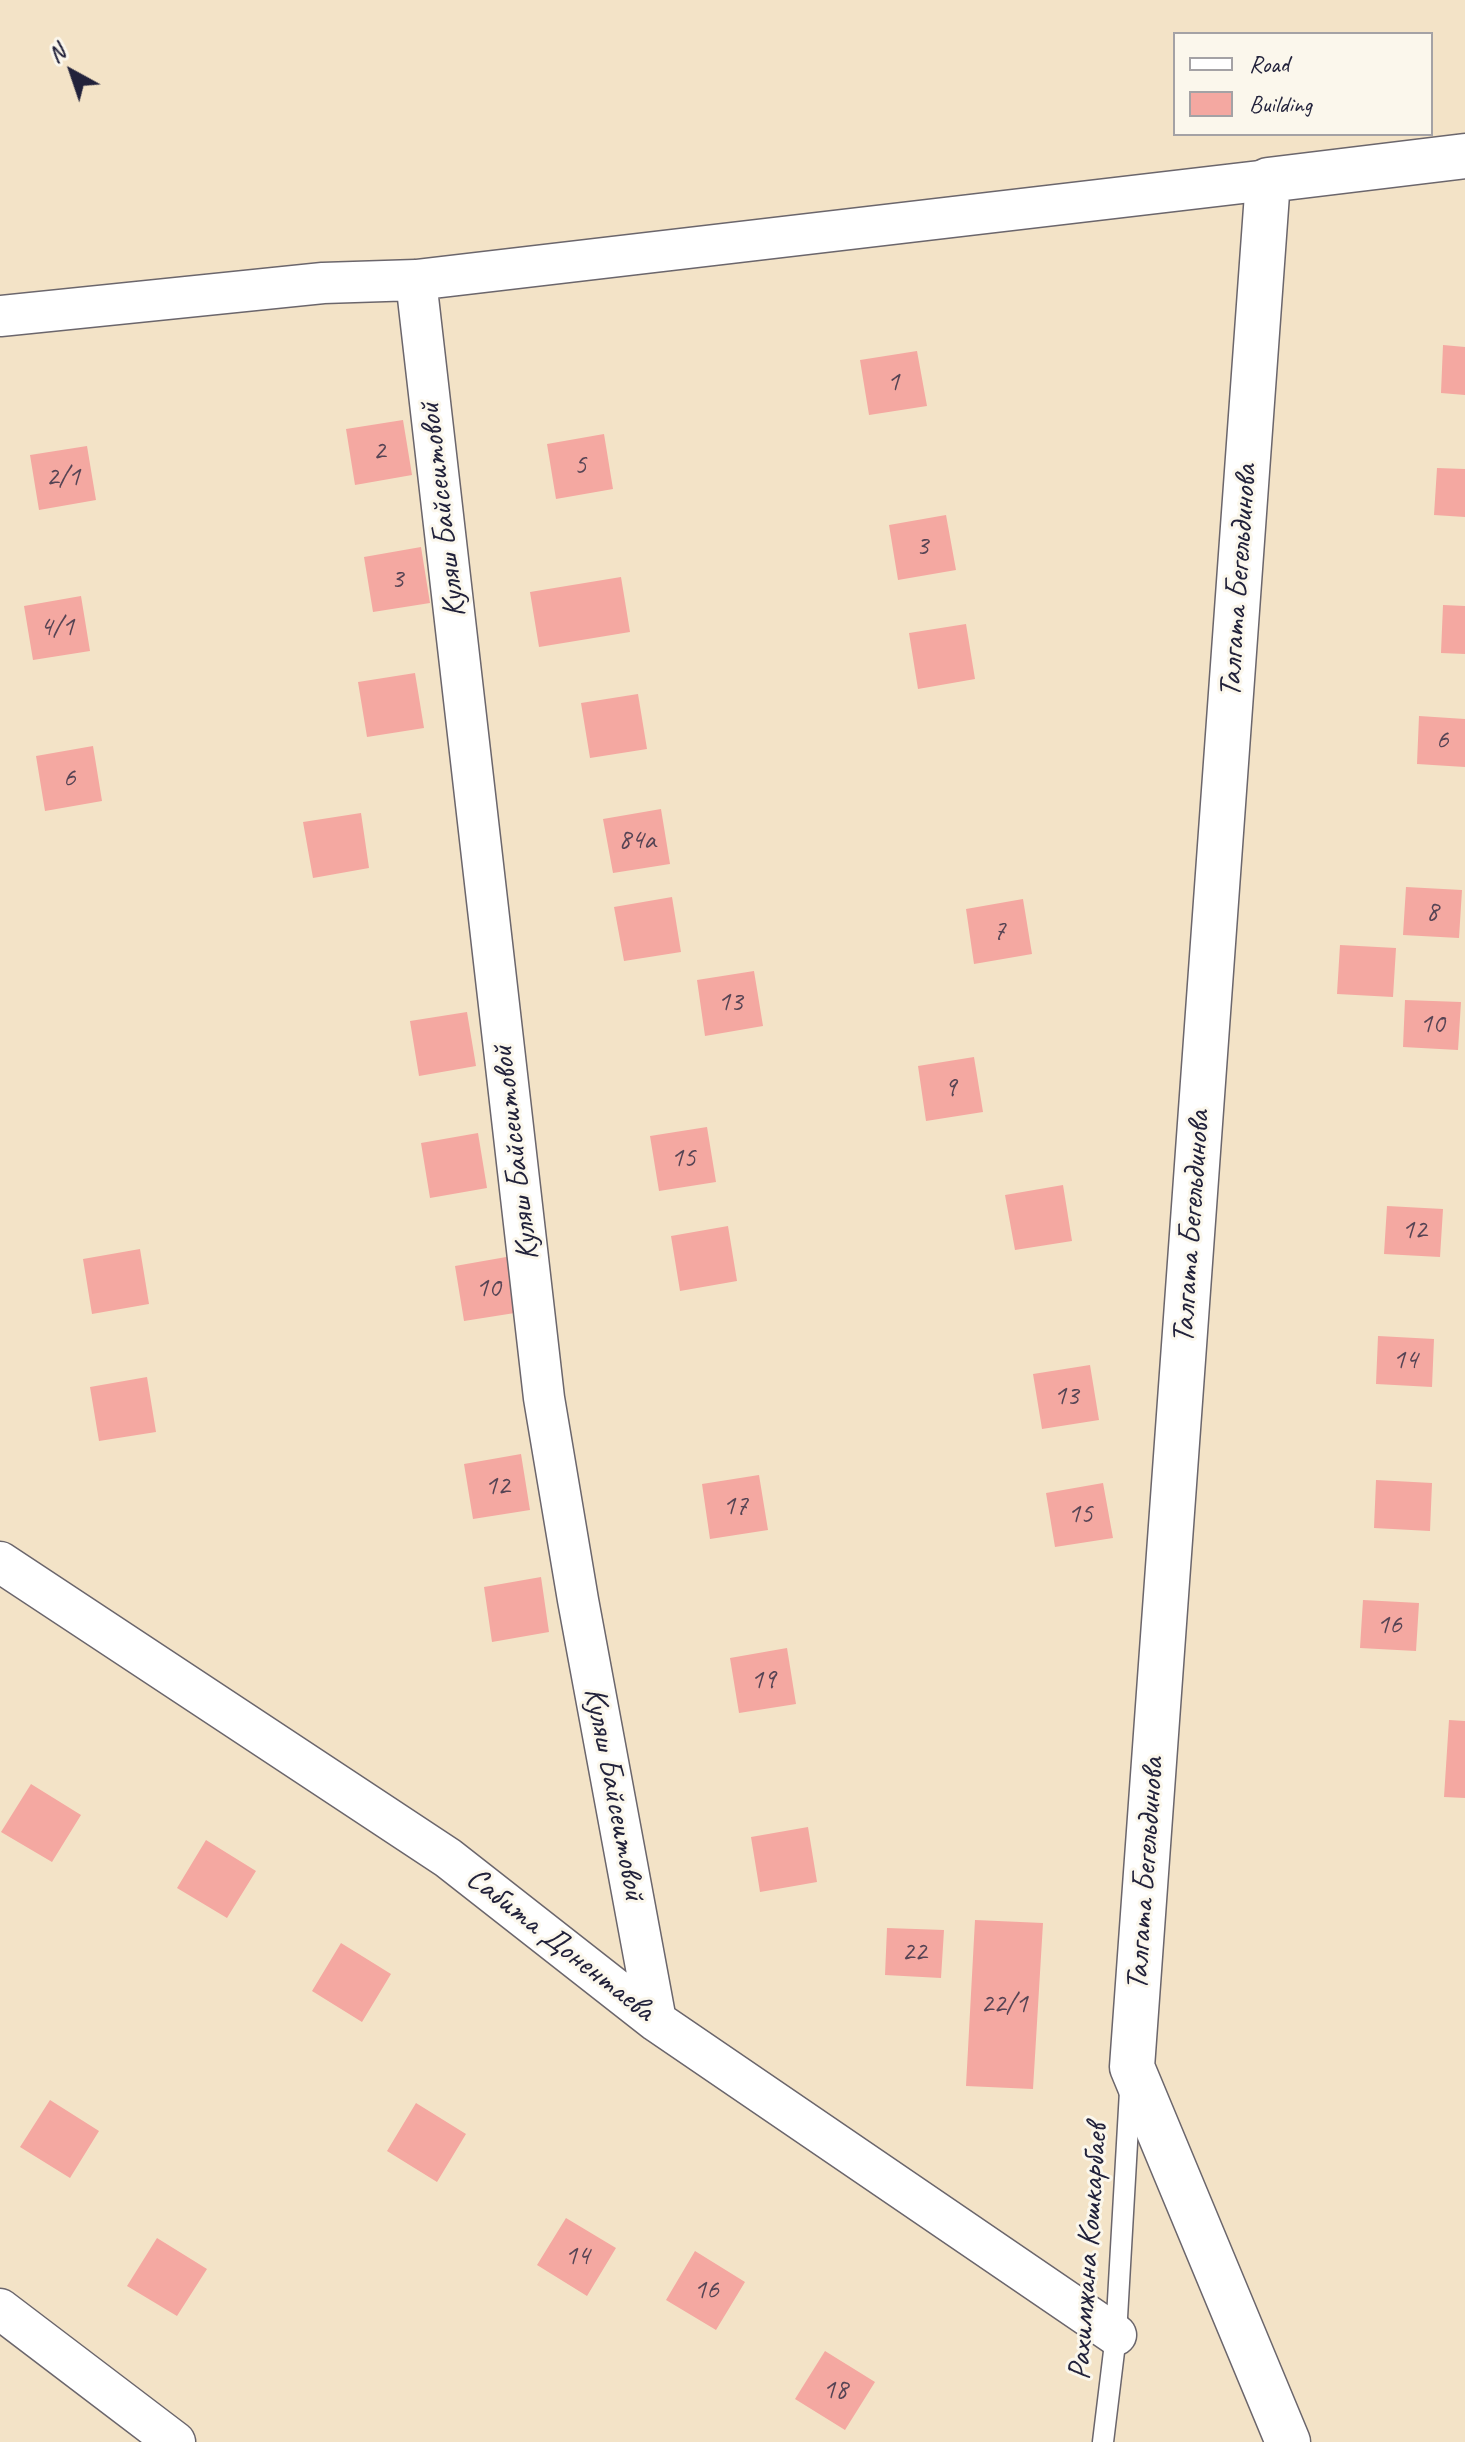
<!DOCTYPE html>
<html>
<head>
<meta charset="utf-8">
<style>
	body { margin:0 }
	#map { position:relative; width:1465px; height:2442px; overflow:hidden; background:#f3e3c7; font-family:Caveat,sans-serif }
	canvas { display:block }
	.legend { position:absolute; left:1173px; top:32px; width:260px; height:104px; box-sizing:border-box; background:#fbf7ec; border:2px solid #a4a2a5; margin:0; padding:10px 14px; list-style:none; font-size:24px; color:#22223b }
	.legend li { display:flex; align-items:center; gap:16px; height:40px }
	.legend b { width:40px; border:2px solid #a4a2a5 }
	.north { position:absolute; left:32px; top:32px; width:80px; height:80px; -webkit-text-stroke:6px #fbf7ec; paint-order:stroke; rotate:320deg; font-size:22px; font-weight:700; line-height:32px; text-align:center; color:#22223b }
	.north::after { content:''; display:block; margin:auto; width:28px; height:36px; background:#22223b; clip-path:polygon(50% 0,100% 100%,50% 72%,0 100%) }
</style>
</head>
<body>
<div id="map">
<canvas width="1465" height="2442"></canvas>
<ul class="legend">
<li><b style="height:10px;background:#fff"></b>Road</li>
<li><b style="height:22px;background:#f4a8a1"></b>Building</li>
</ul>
<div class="north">N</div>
</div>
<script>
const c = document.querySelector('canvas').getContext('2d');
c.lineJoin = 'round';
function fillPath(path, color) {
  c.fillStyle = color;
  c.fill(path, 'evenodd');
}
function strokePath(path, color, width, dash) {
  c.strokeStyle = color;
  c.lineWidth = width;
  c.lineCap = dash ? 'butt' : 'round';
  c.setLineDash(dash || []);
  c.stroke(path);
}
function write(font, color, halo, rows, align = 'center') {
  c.font = font + ' Caveat,sans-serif';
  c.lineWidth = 6;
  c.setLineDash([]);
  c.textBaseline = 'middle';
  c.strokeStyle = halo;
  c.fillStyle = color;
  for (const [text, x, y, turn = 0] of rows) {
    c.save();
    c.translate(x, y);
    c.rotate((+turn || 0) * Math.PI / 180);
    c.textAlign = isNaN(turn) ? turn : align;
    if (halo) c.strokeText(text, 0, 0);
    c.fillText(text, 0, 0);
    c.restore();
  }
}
fillPath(new Path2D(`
	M1443,345l22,2v48l-24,-2z
	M917,351l10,55 -58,9 -9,-55z
	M403,420l9,55 -57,10 -9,-56z
	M604,434l9,55 -57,10 -9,-55z
	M87,446l9,54 -57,10 -9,-55z
	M1437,468l28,1v48l-31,-2z
	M946,515l10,55 -58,10 -9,-55z
	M421,547l9,56 -57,9 -9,-55z
	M621,577l9,55 -91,15 -9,-55z
	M81,596l9,55 -57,9 -9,-54z
	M1443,605l22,1v48l-24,-1z
	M966,624l9,55 -57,10 -9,-56z
	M415,673l9,55 -57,9 -9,-55z
	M638,694l9,55 -57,9 -9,-55z
	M1419,716l46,3v48l-48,-3z
	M93,746l9,55 -57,10 -9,-55z
	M661,809l9,55 -57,9 -10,-54z
	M361,813l8,55 -56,10 -10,-56z
	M1406,887l56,3 -3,48 -56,-3z
	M672,897l9,55 -57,9 -10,-54z
	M1023,899l9,55 -58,10 -8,-55z
	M1340,945l56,3 -3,49 -56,-3z
	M754,971l9,55 -58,10 -8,-56z
	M1405,1000l56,2 -3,48 -55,-3z
	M467,1012l9,54 -57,10 -9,-55z
	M974,1057l9,55 -57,9 -8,-55z
	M707,1127l9,55 -57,9 -9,-55z
	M478,1133l9,55 -57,10 -9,-55z
	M1063,1185l9,56 -57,9 -10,-55z
	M1387,1206l56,3 -3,48 -56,-3z
	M728,1226l9,55 -57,10 -9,-55z
	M140,1249l9,55 -57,10 -9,-55z
	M512,1256l9,56 -57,9 -9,-55z
	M1378,1336l56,3 -2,48 -56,-3z
	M1090,1365l9,55 -57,9 -9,-55z
	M147,1377l9,55 -57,9 -9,-54z
	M521,1454l9,56 -57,9 -9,-55z
	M759,1475l9,55 -58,9 -8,-55z
	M1376,1480l56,3 -2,48 -56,-3z
	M1103,1483l10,55 -58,9 -9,-54z
	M541,1577l8,55 -57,10 -8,-55z
	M1363,1600l56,3 -3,48 -56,-3z
	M787,1648l9,56 -57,9 -9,-55z
	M1449,1720l16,1v77l-21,-1z
	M31,1784l50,31 -29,47 -51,-30z
	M808,1827l9,55 -57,10 -9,-55z
	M206,1840l50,31 -29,47 -50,-30z
	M975,1920l68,3 -10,166 -67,-3z
	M887,1928l57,2 -3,48 -56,-3z
	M341,1943l50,31 -29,48 -50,-31z
	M50,2100l49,31 -29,47 -50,-31z
	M416,2103l50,31 -29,48 -50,-31z
	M566,2218l50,30 -29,48 -50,-31z
	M157,2238l50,31 -30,47 -50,-30z
	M695,2251l50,31 -29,48 -50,-30z
	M825,2351l50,31 -30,48 -50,-31z`), '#f4a8a1');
const service = new Path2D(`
	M1103,2442l13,-107 14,-244`);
const minor = new Path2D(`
	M416,280l128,1118 34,202 78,421
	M0,316l323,-33 93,-3 852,-100
	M0,1562l448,296 208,163 460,314
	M0,2309l175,133`);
const tertiary = new Path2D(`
	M1288,2442l-156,-375 136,-1887 197,-24`);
strokePath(service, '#6b666c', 23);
strokePath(minor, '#6b666c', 43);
strokePath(tertiary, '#6b666c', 47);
strokePath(service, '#fff', 20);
strokePath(minor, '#fff', 40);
strokePath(tertiary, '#fff', 44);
write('28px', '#564454', null, [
	["1",893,383],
	["2",379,452],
	["5",580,466],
	["2/1",63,478],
	["3",922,547],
	["3",397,580],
	["4/1",57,628],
	["6",1442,741],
	["6",69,779],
	["84а",637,841],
	["8",1432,913],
	["7",999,932],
	["13",730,1003],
	["10",1432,1025],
	["9",950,1089],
	["15",683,1159],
	["12",1414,1231],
	["10",488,1289],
	["14",1405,1361],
	["13",1066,1397],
	["12",497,1487],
	["17",735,1507],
	["15",1080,1515],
	["16",1389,1626],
	["19",763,1681],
	["22",914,1953],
	["22/1",1004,2005],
	["14",577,2257],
	["16",706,2291],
	["18",835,2391]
]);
write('32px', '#22223b', '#fbf7ec', [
	["Куляш Байсеитовой",443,510,-97],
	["Талгата Бегельдинова",1239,581,-86],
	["Куляш Байсеитовой",516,1153,-97],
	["Талгата Бегельдинова",1192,1227,-86],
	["Куляш Байсеитовой",614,1794,79],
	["Талгата Бегельдинова",1146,1874,-86],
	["Сабита Донентаева",560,1945,38],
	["Рахимжана Кошкарбаев",1089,2252,-86]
]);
</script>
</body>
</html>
